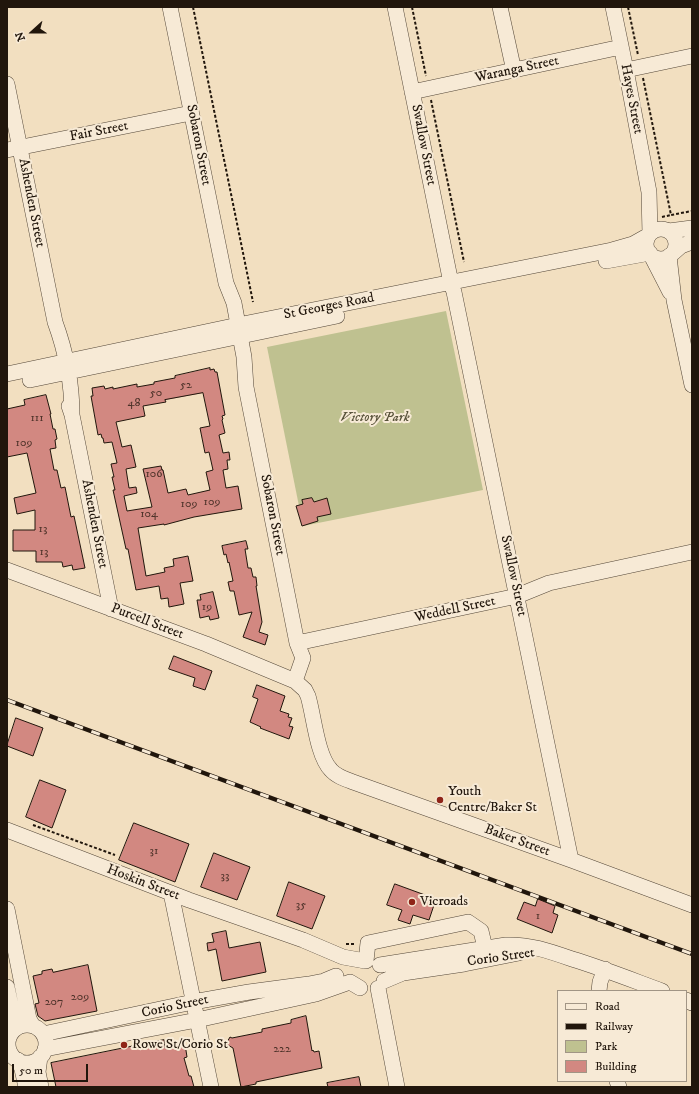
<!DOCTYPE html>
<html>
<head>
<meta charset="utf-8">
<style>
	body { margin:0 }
	#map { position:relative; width:699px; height:1094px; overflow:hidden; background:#f2dfc0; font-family:"IM FELL DW Pica",serif }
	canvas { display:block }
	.frame { position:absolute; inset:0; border:8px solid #21160c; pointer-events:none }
	.legend { position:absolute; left:557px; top:990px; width:130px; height:92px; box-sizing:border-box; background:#f7ead6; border:1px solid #a19585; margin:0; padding:5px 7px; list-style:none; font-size:12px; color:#21160c }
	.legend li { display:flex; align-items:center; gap:8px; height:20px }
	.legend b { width:20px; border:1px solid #a19585 }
	.north { position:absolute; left:12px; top:12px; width:40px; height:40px; -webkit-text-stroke:3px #f7ead6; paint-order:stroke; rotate:249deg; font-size:11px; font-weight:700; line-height:16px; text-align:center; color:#21160c }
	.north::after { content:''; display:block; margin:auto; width:14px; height:18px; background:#21160c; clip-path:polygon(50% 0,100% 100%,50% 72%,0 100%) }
	.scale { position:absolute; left:12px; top:1064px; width:76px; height:18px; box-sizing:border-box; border:2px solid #21160c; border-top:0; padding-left:5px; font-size:12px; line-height:14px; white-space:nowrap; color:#21160c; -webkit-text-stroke:3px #f7ead6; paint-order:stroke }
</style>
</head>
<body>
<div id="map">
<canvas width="699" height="1094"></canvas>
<div class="frame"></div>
<ul class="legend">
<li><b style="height:5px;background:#f7ead6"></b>Road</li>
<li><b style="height:5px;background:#21160c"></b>Railway</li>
<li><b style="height:11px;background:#bfc190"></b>Park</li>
<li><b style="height:11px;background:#d28881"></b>Building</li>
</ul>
<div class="north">N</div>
<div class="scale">50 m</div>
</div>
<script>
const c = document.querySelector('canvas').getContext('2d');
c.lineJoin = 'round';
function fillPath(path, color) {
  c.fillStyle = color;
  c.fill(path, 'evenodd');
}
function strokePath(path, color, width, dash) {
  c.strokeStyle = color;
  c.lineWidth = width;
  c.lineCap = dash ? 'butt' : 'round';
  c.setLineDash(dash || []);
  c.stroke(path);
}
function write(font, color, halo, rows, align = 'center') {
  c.font = font + ' "IM FELL DW Pica",serif';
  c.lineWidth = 4;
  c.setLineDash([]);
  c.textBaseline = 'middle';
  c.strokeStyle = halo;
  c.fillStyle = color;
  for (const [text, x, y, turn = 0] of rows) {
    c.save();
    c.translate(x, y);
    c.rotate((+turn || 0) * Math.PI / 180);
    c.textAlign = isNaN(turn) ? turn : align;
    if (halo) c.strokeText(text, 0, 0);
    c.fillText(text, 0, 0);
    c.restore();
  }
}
fillPath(new Path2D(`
	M446,311l37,179 -180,36 -36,-179z`), '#bfc190');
const building = new Path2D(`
	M210,368v2l4,-1 1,3h2l8,43 -3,1 1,3 -1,1 3,13 -6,2 4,18 6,-1 1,8h-3l1,9 -5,1 3,18 12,-2 4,23 -48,8 -30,8v-1l-26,4 8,48 19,-4 -1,-4 10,-2 -1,-7 15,-3 5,25 -13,2 4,21 -15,3 -1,-9 -7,1 -2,-13 -23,4 -8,-41h-2l-13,-59h2l-3,-13h2l-3,-13 6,-1 -5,-21 -8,1 -1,-5h-1l-1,-4 -3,1 -7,-39h2l-1,-8 12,-2 1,3 8,-2v2l24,-5v3l17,-3v-2l21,-4v-2zM203,393l7,33 -10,2 5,25 4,-1 4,18 -7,2 4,18 -22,5 -2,-6 -18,4 -5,-23h-1l-1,-4 -18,3 9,38 -25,4 -3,-15 13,-3 -1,-6 -7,1 -3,-19 10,-2 -5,-22 -9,2 -6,-25 29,-6 -2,-10 23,-4 -1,-2z
	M46,395l5,19h-1l3,15h2l2,10 -2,1 1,8 -6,1 4,21h3l4,18 4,-1 6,30 3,-1 11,52 -12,2 -1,-5 -9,2 -1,-5h-26v-11h-23v-21h22v-20l-18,4 -3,-16 22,-5 -9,-40 -20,4v-48l18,-4 -1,-5z
	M312,498l2,4 13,-4 4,16 -14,3 1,4 -16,5 -6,-20 7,-2 -1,-4z
	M246,541l2,8h-3l3,19h3l2,9h3l1,9h-1l6,36 -3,10 9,3 -3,10 -22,-8 9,-25 -13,3 -5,-24h-4l-2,-9 5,-1 -4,-19 -1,1 -2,-9 -2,1 -2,-9z
	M213,592l6,26 -9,2 -1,-4 -9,2 -3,-18h4l-1,-5z
	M174,656l38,15 -7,19 -12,-4 2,-8 -26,-9z
	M257,685l28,11 -5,15 9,3 -1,3 4,1 -3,8 4,1 -4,12 -29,-11 1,-1 -11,-5 8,-23 -5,-2z
	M16,718l27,10 -10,28 -26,-10z
	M40,780l26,10 -14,38 -26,-11z
	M134,823l55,21 -14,38 -56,-22z
	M214,853l36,14 -13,33 -36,-13z
	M289,882l36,14 -13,33 -35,-13z
	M395,884l41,15 -7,21 -16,-5 -3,9 -12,-4 4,-10 -15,-5z
	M538,899l17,7 -2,7 5,2 -6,18 -35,-14 7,-17 11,4z
	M226,931l3,17 31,-6 6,30 -44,9 -6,-32 -8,2 -1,-8 7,-1 -2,-8z
	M88,965l9,46 -52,10 -7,-5 -3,-12 4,-1 -6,-27 9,-2v-3l10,-2 1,3z
	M306,1016l6,35 1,-1 1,2 5,-1 3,17 -66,14v2l-15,3 -8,-39 -7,-4 4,-7 2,1 30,-6v-3l29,-6v-3z
	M164,1040l1,8 20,-4 2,13 -3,1 5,18h2l3,11h-138l-5,-24z
	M359,1077l2,10h-33l-1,-4z`);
fillPath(building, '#d28881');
strokePath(building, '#21160c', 1);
const minor = new Path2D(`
	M170,7l56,276 8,20 10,54 2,30 51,256 6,15 -8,23
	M395,7l56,276 3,9 117,568
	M500,7l14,64
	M613,7l13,63 23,122 1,42
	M626,70l66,-14
	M7,84l48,238c11,30 17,62 17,93
	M412,92l209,-45
	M7,150l184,-37
	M646 244a15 15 0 1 1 30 0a15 15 0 1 1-30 0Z
	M669,231l23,-3
	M673,253l8,-7 11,-4
	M651,255l19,37
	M669,256l5,44 18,85
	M606,261l44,-8
	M7,374l231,-49 374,-75 21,-6 16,-9
	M30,380l307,-64
	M69,406l3,9 39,194
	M7,570l199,74 89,37 10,9 3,6c6,20 9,60 23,74 5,6 14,9 22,12l218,78 121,45
	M297,643l220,-47 32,-13 143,-31
	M7,830l182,70 114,40 40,17 22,4
	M171,893l40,194
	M7,909l22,110 4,7
	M366,961l2,-18 100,-21 13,9 4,17
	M380,965l126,-20c23,-1 43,6 66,14 30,9 60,21 90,32
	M384,981l19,-8 61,-9 55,-11
	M7,987l9,41
	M378,988l19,99
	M599,991l1,-9 5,-13
	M686,1000l6,3
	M8 1044a19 19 0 1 1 38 0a19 19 0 1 1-38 0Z
	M43,1034l150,-32 56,-10 60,-8 15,-3 12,-5
	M45,1049l152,-29 119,-26 34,-12 10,6
	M40,1057l-2,15 3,15
	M18,1060l4,9 4,18
	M617,1081l2,6`);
strokePath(minor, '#554839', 16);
strokePath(new Path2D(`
	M193,7l60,295
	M412,7l14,69
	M628,7l10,48
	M643,78l28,137 21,-4
	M431,100l33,162
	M662,217l9,-2
	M33,825l82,30
	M346,944h10`), '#21160c', 2, [3, 2]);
strokePath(minor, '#f7ead6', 15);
const rail = new Path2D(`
	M7,700l685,254`);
strokePath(rail, '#21160c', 4.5);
strokePath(rail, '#f7ead6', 3, [9]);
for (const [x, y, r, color] of [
	[440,800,4,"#8f2418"],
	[412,902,4,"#8f2418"],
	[124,1045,4,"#8f2418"]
]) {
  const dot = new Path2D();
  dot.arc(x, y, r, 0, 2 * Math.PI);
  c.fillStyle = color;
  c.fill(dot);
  strokePath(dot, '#f7ead6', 1.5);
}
write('12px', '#4d3229', null, [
	["52",186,386],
	["50",156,394],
	["48",134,404],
	["111",37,419],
	["109",24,444],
	["106",154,475],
	["109",212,503],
	["109",189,505],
	["104",149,515],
	["13",43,530],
	["13",44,553],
	["19",207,608],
	["31",154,852],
	["33",225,877],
	["35",301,906],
	["1",538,917],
	["209",80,998],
	["207",54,1003],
	["222",282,1050]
]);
write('14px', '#21160c', '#f7ead6', [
	["Waranga Street",517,70,-12],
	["Hayes Street",631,99,79],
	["Fair Street",99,132,-11],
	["Sobaron Street",198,145,79],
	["Swallow Street",423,145,79],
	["Ashenden Street",31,203,79],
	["St Georges Road",329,307,-11],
	["Sobaron Street",272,515,79],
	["Ashenden Street",94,524,79],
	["Swallow Street",513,576,78],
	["Weddell Street",455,610,-12],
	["Purcell Street",147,622,21],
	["Baker Street",517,841,20],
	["Hoskin Street",143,883,21],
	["Corio Street",501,958,-8],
	["Corio Street",175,1007,-12]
]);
write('italic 14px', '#58523a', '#f7ead6', [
	["Victory Park",375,418]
]);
write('14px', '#21160c', '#f7ead6', [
	["Youth",448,792],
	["Centre/Baker St",448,808],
	["Vicroads",420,902],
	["Rowe St/Corio St",132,1045]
], 'left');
</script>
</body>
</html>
